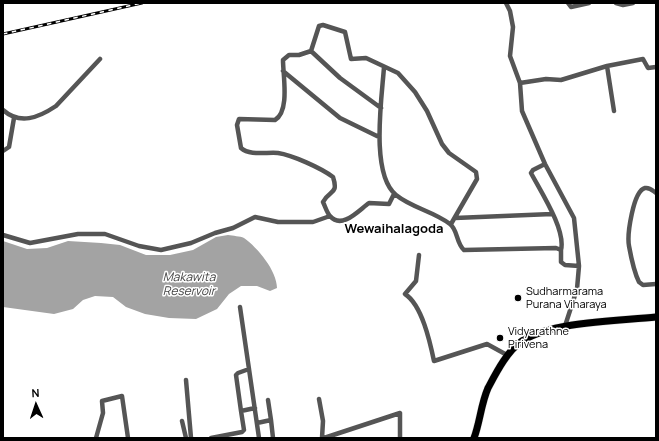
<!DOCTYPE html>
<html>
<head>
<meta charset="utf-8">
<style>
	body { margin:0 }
	#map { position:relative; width:659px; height:441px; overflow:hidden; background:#fff; font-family:Manrope,sans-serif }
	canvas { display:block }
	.frame { position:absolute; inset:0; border:4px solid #000; pointer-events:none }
	.north { position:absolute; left:16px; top:385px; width:40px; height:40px; -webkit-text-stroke:3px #fff; paint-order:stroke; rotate:357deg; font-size:11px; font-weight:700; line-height:16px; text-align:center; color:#000 }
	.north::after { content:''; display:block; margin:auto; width:14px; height:18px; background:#000; clip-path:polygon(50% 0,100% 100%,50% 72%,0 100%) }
</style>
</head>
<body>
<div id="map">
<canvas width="659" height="441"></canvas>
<div class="frame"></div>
<div class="north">N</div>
</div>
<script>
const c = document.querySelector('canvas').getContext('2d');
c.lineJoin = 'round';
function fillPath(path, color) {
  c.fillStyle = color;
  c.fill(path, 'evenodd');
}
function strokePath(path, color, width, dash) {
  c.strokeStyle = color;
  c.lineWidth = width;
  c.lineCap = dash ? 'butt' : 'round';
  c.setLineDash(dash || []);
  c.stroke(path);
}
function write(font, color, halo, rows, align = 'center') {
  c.font = font + ' Manrope,sans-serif';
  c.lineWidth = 3;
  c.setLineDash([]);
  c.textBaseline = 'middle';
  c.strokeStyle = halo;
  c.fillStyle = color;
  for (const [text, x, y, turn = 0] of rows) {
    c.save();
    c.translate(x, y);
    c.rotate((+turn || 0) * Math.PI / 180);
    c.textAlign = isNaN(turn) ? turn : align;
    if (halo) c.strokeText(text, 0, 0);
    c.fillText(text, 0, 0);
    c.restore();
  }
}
fillPath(new Path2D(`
	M228,235c5,1 12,1 16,3 14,10 33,33 33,50l-7,3 -13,-5h-16l-12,8 -12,15 -21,10 -27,-1 -24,-4 -19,-7 -13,-10 -18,-1 -12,4 -10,9 -19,5 -51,-7v-66l24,8 20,-1 21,-7 33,2 19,2 26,10h24l23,-5 23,-13z`), '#a3a3a3');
const primary = new Path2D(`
	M474,438c6,-16 7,-34 14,-50 8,-15 19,-37 34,-47 31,-20 96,-20 134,-24`);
strokePath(primary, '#dbdbdb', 8);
strokePath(new Path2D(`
	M506,3l4,8 3,16 -3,29 10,27 2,28 23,53 29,54 5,48 -2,23 -12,37
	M568,3l3,4 18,-4
	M616,3l7,2 10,-2
	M311,51l29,27 41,30
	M607,66l7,45
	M384,67c-2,30 -14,107 12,128 16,13 37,16 54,29 8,6 6,19 14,26l92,-2 5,2v12l4,3 14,1
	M283,71l57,47 39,19
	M520,83l26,-4 15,1 46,-14 36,-7 5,9 8,-1
	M3,110c17,15 35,8 53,-4l44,-47
	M3,151l6,-4 5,-29
	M545,164l-12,6 -2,3c10,19 35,57 30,77
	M656,193c-3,-2 -6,-6 -11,-5 -12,3 -18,47 -16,58 2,11 5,26 10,36l4,3 13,-1
	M394,194l-5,10 -20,-1c-10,7 -27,27 -39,13 -3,-3 -5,-10 -7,-14 6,-12 16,-7 10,-25 -12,-9 -41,-22 -55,-24 -12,-1 -28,3 -37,-5l-4,-23 2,-6 36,1c15,-9 8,-44 8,-60l6,-5h10l12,-4 8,-25 4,-1 22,7 6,27 15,-1 32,15 17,19 12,19 15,33 7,9 27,19 1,7 -26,45
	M455,218l97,-4
	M3,235l27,8 48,-9h27l34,12 22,4 30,-7 24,-10 18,-5 22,-11 23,5h35l17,-6
	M419,255l-3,26 -11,13c17,11 25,48 29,67l53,-17 20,11
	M240,307l19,131
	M249,369l-11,4 -2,2 5,36 14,-3
	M186,380l5,58
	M319,399l4,22 -1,17
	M271,420l2,18
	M182,421l4,17
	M257,423l14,-3 -3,-20
	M96,438l7,-25 -1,-12 20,-5 6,42
	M211,438l31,-6 2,-2 -3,-19
	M324,438l76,-25v25`), '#555', 4.5);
strokePath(primary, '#000', 7);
const rail = new Path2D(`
	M3,34l139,-31`);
strokePath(rail, '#000', 3);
strokePath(rail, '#fff', 1.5, [4.5]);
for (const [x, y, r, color] of [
	[518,298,4,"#000"],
	[500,338,4,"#000"]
]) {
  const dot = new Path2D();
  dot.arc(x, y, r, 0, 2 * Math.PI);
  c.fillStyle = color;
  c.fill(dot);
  strokePath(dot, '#fff', 1.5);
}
write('11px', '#000', '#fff', [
	["Sudharmarama",526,292],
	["Purana Viharaya",526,305],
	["Vidyarathne",508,332],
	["Pirivena",508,345]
], 'left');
write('italic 12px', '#444', '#fff', [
	["Makawita",189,278],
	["Reservoir",189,292]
]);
write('bold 13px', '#000', '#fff', [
	["Wewaihalagoda",394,229]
]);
</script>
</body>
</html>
